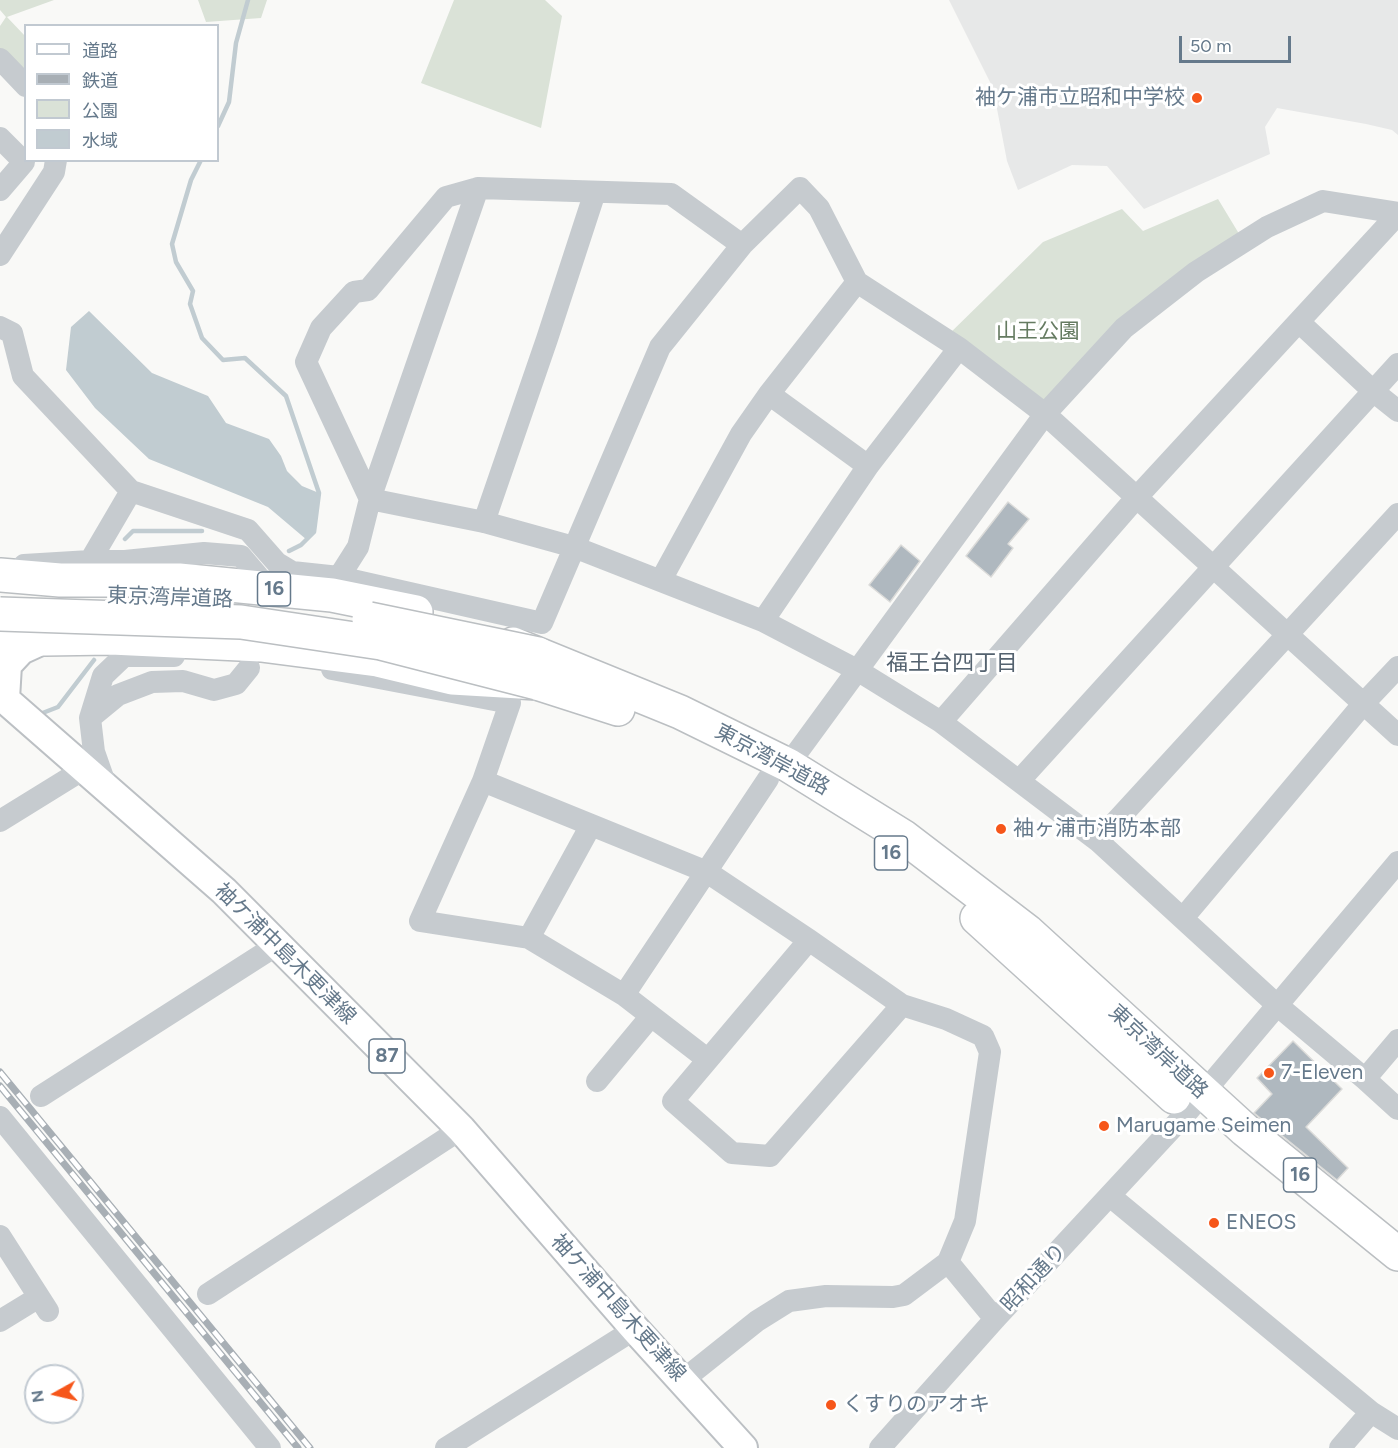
<!DOCTYPE html>
<html>
<head>
<meta charset="utf-8">
<style>
	body { margin:0 }
	#map { position:relative; width:1398px; height:1448px; overflow:hidden; background:#f9f9f7; font-family:Figtree,"Noto Sans JP",sans-serif }
	canvas { display:block }
	.legend { position:absolute; left:24px; top:24px; width:195px; height:138px; box-sizing:border-box; background:#fff; border:2px solid #c1c9d1; margin:0; padding:8px 10px; list-style:none; font-size:18px; color:#65798b }
	.legend li { display:flex; align-items:center; gap:12px; height:30px }
	.legend b { width:30px; border:2px solid #c1c9d1 }
	.north { position:absolute; left:24px; top:1364px; width:60px; height:60px; box-sizing:border-box; background:#fff; border:2px solid #c1c9d1; border-radius:50%; rotate:262deg; font-size:16px; font-weight:700; line-height:24px; text-align:center; color:#65798b }
	.north::after { content:''; display:block; margin:auto; width:21px; height:27px; background:#f6561a; clip-path:polygon(50% 0,100% 100%,50% 72%,0 100%) }
	.scale { position:absolute; left:1179px; top:36px; width:112px; height:27px; box-sizing:border-box; border:3px solid #65798b; border-top:0; padding-left:8px; font-size:18px; line-height:21px; white-space:nowrap; color:#65798b; -webkit-text-stroke:4px #fff; paint-order:stroke }
</style>
</head>
<body>
<div id="map">
<canvas width="1398" height="1448"></canvas>
<ul class="legend">
<li><b style="height:8px;background:#fff"></b>道路</li>
<li><b style="height:8px;background:#a8afb5"></b>鉄道</li>
<li><b style="height:16px;background:#dae2d7"></b>公園</li>
<li><b style="height:16px;background:#c1ccd1"></b>水域</li>
</ul>
<div class="north">N</div>
<div class="scale">50 m</div>
</div>
<script>
const c = document.querySelector('canvas').getContext('2d');
c.lineJoin = 'round';
function fillPath(path, color) {
  c.fillStyle = color;
  c.fill(path, 'evenodd');
}
function strokePath(path, color, width, dash) {
  c.strokeStyle = color;
  c.lineWidth = width;
  c.lineCap = dash ? 'butt' : 'round';
  c.setLineDash(dash || []);
  c.stroke(path);
}
function write(font, color, halo, rows, align = 'center') {
  c.font = font + ' Figtree,"Noto Sans JP",sans-serif';
  c.lineWidth = 6;
  c.setLineDash([]);
  c.textBaseline = 'middle';
  c.strokeStyle = halo;
  c.fillStyle = color;
  for (const [text, x, y, turn = 0] of rows) {
    c.save();
    c.translate(x, y);
    c.rotate((+turn || 0) * Math.PI / 180);
    c.textAlign = isNaN(turn) ? turn : align;
    if (halo) c.strokeText(text, 0, 0);
    c.fillText(text, 0, 0);
    c.restore();
  }
}
fillPath(new Path2D(`
	M949,0h449v135l-6,-5 -26,-6 -89,-16 -12,19 5,27 -126,55 -37,-43 -35,-1 -54,25 -11,-29 -14,-73z`), '#e7e8e8');
fillPath(new Path2D(`
	M0,0h54l-47,17 18,19v57l-25,-32v-35l6,-9 -6,-7z
	M198,0h69l-6,18 -55,4z
	M454,0h91l17,16 -21,112 -120,-45z
	M1218,199l26,43 -48,30 -151,142 -100,-76 98,-96 79,-33 21,22z`), '#dae2d7');
fillPath(new Path2D(`
	M89,311l63,62 56,23 18,27 43,16 12,17 6,15 15,15 17,7 -5,39 -7,8 -39,-33 -119,-48 -54,-51 -29,-38 5,-43z`), '#c1ccd1');
strokePath(new Path2D(`
	M218,126l11,-24 7,-59 12,-43
	M201,160l-10,20 -19,64 4,18 17,29 -3,13 12,34 21,22 22,-2 41,38 33,97 -5,39 -13,13 -12,6
	M125,539l8,-8h69
	M40,714l18,-7 36,-47`), '#c1ccd1', 4.5);
const building = new Path2D(`
	M1008,502l21,17 -21,25 5,4 -22,29 -25,-21z
	M901,545l19,16 -30,41 -21,-17z
	M1293,1041l49,48 -36,38 42,41 -11,12 -83,-67 18,-19 -15,-16z`);
fillPath(building, '#afb8bf');
strokePath(building, '#dbdbd9', 1.5);
const major = new Path2D(`
	M0,695l224,196 237,238 174,200 108,119
	M5,699l2,-34 14,-15 24,-11`);
const highway = new Path2D(`
	M0,575l60,5h119l153,15 84,17
	M0,636l45,3 66,-1 150,7 116,15 75,18 85,5 81,26
	M513,644l167,68 108,53 116,72 123,94 218,199 153,124
	M977,918l197,179`);
strokePath(major, '#bcc0c4', 32);
strokePath(highway, '#bbbfc2', 36);
strokePath(new Path2D(`
	M0,59l26,27
	M0,138l24,24 -24,28
	M742,245l-71,-51 -193,-6 -32,9 -78,93 -14,2 -33,36 -15,34 64,137 114,23 90,25 189,74 94,49 84,52 157,119 179,164 88,74 33,30
	M0,255l54,-83 2,-12
	M1299,322l74,69 25,20
	M0,327l12,6 11,43 108,115 117,39 29,33 15,9 47,5 19,-30 12,-48 108,-311
	M769,394l99,72
	M484,522l63,-183 48,-147
	M90,561l41,-70
	M24,565l66,-4h35l79,-8 37,3 17,20
	M339,577l203,46 118,-276 82,-102 58,-57 19,20 38,74 102,66 86,66 353,321
	M661,580l80,-146 28,-40 88,-112
	M763,621l105,-155 91,-118
	M332,669l178,34 -27,78 224,91 102,68 93,65 44,14 37,17 7,16 -25,169 -17,41 47,57
	M90,718l28,-23 34,-13 31,-1 31,9 22,-6 13,-16
	M941,722l195,-224 262,-284
	M788,765l257,-351 79,-86 72,-56 71,-45 56,-26 75,12
	M483,781l-63,140 109,17 95,57 83,64
	M1019,781l379,-417
	M107,789l-13,-37 -4,-34 13,-42 21,-20h50
	M0,821l84,-52
	M1098,841l300,-327
	M1183,918l181,-215 34,-36
	M529,938l62,-113
	M809,940l-136,161 59,52 38,3 132,-151
	M624,995l144,-216
	M1365,1079l33,-39
	M597,1081l54,-65
	M41,1096l236,-151
	M0,1117l270,331
	M1110,1196l261,216 27,17
	M0,1236l48,75
	M208,1294l253,-165
	M0,1321l39,-24
	M683,1380l74,-59 32,-20 37,-5 67,1 11,-2 44,-33
	M446,1448l189,-119
	M880,1448l115,-129 194,-209 209,-248
	M1340,1448l31,-36`), '#c6cbcf', 22);
strokePath(major, '#fff', 28);
strokePath(highway, '#fff', 33);
const rail = new Path2D(`
	M0,1072l310,376
	M0,1086l298,362`);
strokePath(rail, '#a8afb5', 7);
strokePath(rail, '#fff', 4.5, [14]);
const highwayBridge = new Path2D(`
	M0,614l241,8 140,21 156,40
	M369,619l169,35`);
strokePath(highwayBridge, '#bbbfc2', 36, []);
strokePath(highwayBridge, '#fff', 33);
for (const [x, y, r, color] of [
	[1197,98,6,"#f6561a"],
	[1001,829,6,"#f6561a"],
	[1269,1073,6,"#f6561a"],
	[1104,1126,6,"#f6561a"],
	[1214,1223,6,"#f6561a"],
	[831,1405,6,"#f6561a"]
]) {
  const dot = new Path2D();
  dot.arc(x, y, r, 0, 2 * Math.PI);
  c.fillStyle = color;
  c.fill(dot);
  strokePath(dot, '#fff', 2);
}
for (const [x, y, w] of [
	[274,589,33],
	[891,853,33],
	[387,1056,36],
	[1300,1175,33]
]) {
  const box = new Path2D();
  box.roundRect(x - w / 2, y - 17, w, 34, 4.5);
  c.fillStyle = '#fff';
  c.fill(box);
  strokePath(box, '#65798b', 1.5);
}
write('bold 20px', '#65798b', null, [
	["16",274,589],
	["16",891,853],
	["87",387,1056],
	["16",1300,1175]
]);
write('21px', '#65798b', '#fff', [
	["袖ケ浦市立昭和中学校",1185,98,"right"],
	["袖ヶ浦市消防本部",1013,829],
	["7-Eleven",1281,1073],
	["Marugame Seimen",1116,1126],
	["ENEOS",1226,1223],
	["くすりのアオキ",843,1405]
], 'left');
write('21px', '#657b61', '#fff', [
	["山王公園",1038,332]
]);
write('21px', '#65798b', '#fff', [
	["東京湾岸道路",170,598,2],
	["東京湾岸道路",772,760,28],
	["袖ケ浦中島木更津線",285,954,45],
	["東京湾岸道路",1158,1052,43],
	["昭和通り",1034,1278,-47],
	["袖ケ浦中島木更津線",618,1308,48]
]);
write('22px', '#54626f', '#fff', [
	["福王台四丁目",952,664]
]);
</script>
</body>
</html>
